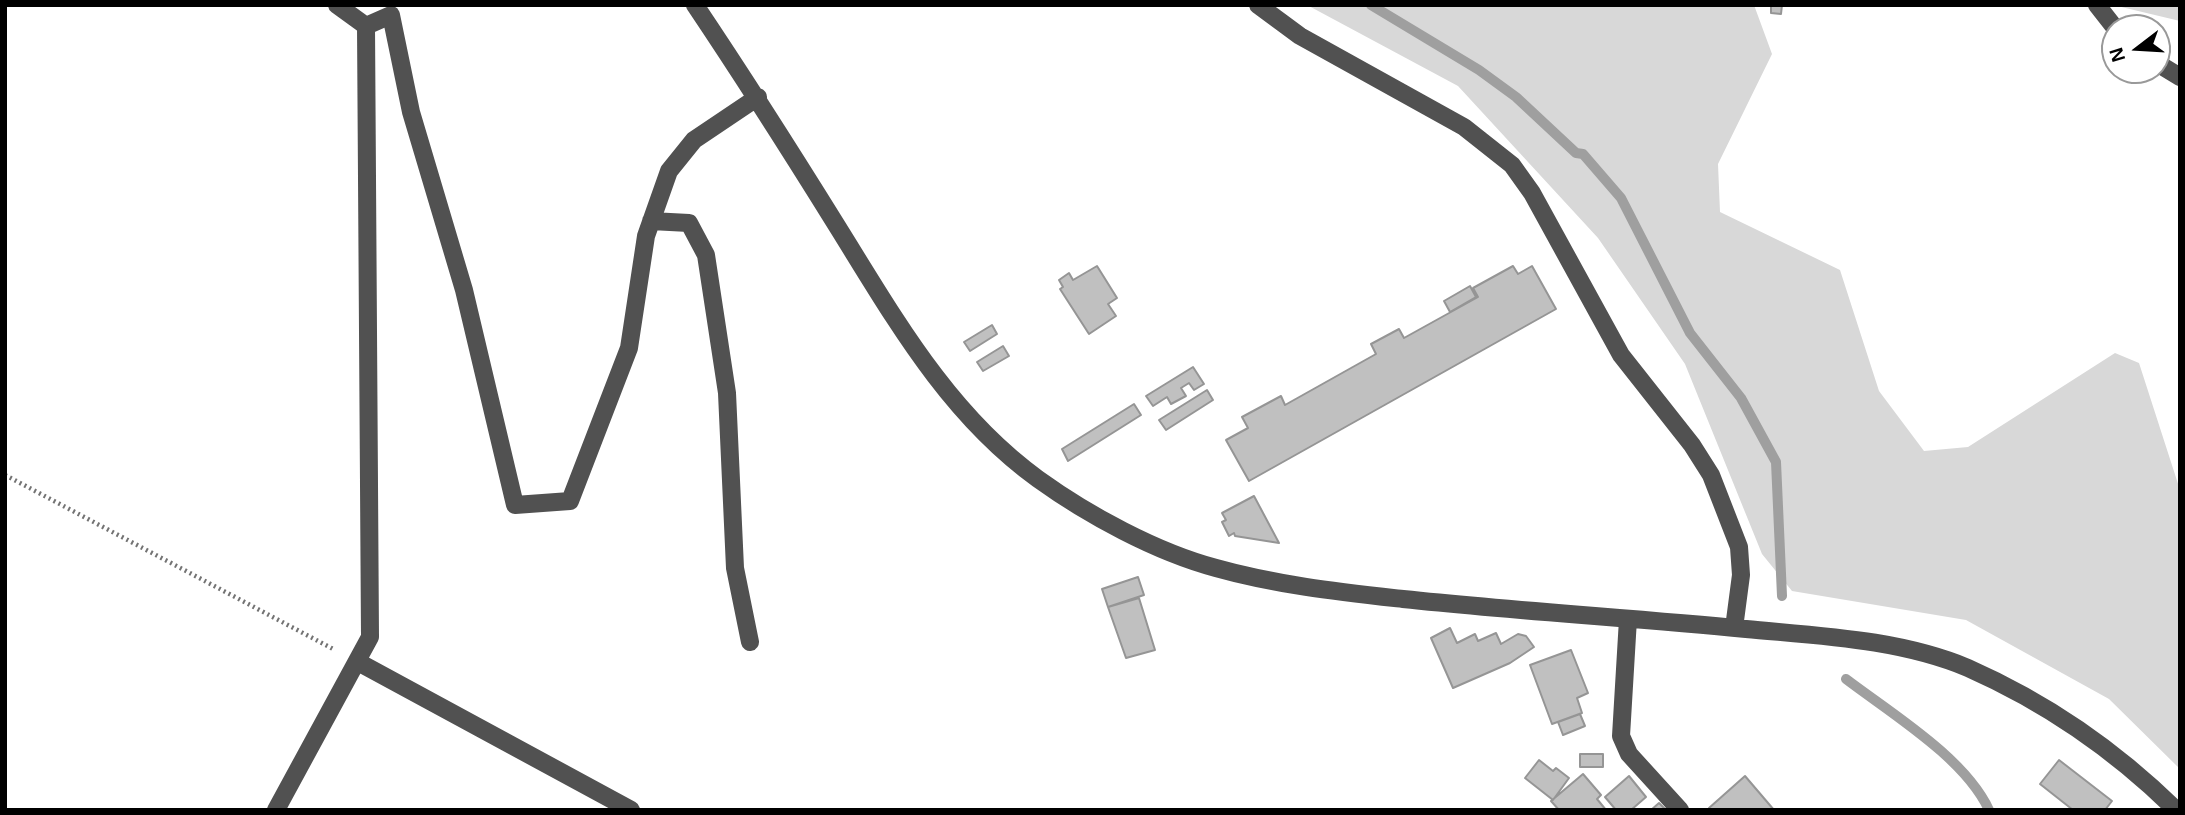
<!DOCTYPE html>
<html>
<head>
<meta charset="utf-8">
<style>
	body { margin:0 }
	#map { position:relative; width:2185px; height:815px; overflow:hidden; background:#fff; font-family:Arial,sans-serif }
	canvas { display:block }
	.frame { position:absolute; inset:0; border:7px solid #000; pointer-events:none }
	.north { position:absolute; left:2101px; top:14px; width:70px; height:70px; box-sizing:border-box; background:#fff; border:2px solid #999; border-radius:50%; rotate:253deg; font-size:19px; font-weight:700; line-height:28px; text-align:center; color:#000 }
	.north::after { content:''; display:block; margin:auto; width:24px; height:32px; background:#000; clip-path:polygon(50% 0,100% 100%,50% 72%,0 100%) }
</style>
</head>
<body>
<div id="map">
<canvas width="2185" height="815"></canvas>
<div class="frame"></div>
<div class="north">N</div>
</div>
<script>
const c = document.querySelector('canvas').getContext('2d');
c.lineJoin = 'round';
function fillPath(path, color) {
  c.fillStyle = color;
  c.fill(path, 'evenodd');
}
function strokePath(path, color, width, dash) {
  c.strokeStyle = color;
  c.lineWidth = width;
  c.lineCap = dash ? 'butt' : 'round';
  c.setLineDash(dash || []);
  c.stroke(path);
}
fillPath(new Path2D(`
	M1307,5h447l18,49 -54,110 2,48 120,58 39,121 45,60 44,-4 147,-94 24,10 41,127v279l-71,-70 -143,-79 -174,-29 -30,-37 -77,-190 -87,-126 -140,-152z
	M2113,5h67v16z`), '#d8d8d8');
strokePath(new Path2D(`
	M1371,5l108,65 37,27 60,56 7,1 38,44 69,135 51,65 35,64 6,134
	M1846,679c46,35 119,79 143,131`), '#9f9f9f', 10);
const building = new Path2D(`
	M1771,5h11l-1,9 -10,-1z
	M1097,266l20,32 -9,6 8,12 -27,18 -29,-45 3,-2 -4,-7 10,-7 4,7z
	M1513,266l5,8 14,-8 24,43 -307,172 -23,-41 22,-12 -6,-11 39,-21 4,9 91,-51 -5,-10 28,-15 5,9 74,-41 -5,-9z
	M1470,286l6,11 -26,15 -6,-11z
	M992,325l5,9 -27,17 -6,-9z
	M1003,346l6,10 -26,15 -6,-9z
	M1193,367l11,17 -10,6 -5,-7 -8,5 5,8 -15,8 -4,-7 -14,9 -7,-10z
	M1207,390l6,10 -47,30 -7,-10z
	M1134,404l7,11 -73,46 -6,-12z
	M1254,496l25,47 -44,-7 -1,-3 -5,3 -7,-14 4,-2 -4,-7z
	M1138,577l6,18 -36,12 -6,-18z
	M1139,598l16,52 -29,8 -18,-51z
	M1450,628l7,15 18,-9 3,7 18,-8 5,11 17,-10 8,2 8,11 -24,16 -57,25 -22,-50z
	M1571,650l17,43 -11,5 5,15 -30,11 -22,-59z
	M1580,714l5,12 -22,9 -5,-13z
	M1580,754h23v13h-23z
	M1539,760l14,11 3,-3 13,10 -16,22 -28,-22z
	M2059,760l53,41 -7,9h-32l-33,-26z
	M1583,774l18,21 -4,4 9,11h-47l-8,-9z
	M1629,776l17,21 -15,13h-15l-11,-13z
	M1745,776l29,34h-63l-2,-2z
	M1659,803l7,7h-15z`);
fillPath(building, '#c0c0c0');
strokePath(building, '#959595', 2);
strokePath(new Path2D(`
	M5,475l330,175`), '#737373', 4.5, [2, 3.5]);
strokePath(new Path2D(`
	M695,5c49,73 96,147 142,221 58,93 111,188 201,253 50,36 118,73 178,89 60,17 125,24 187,31 114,12 228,19 343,30 73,7 153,10 222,39 77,34 148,83 208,142
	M1258,5l42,31 164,91 48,38 20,28 89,162 71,90 19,30 28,72 2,28 -7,53
	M2097,5l18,23
	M366,26l25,-11 20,97 53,178 51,215 55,-4 59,-153 17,-112 23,-65 25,-31 64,-43
	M2157,63l23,14
	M651,221l38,2 17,32 21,138 8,175 15,74
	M1628,619l-7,117 8,18 51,56
	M358,662l273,148
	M276,810l94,-173 -4,-611 -29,-21`), '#515151', 18);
</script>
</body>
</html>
